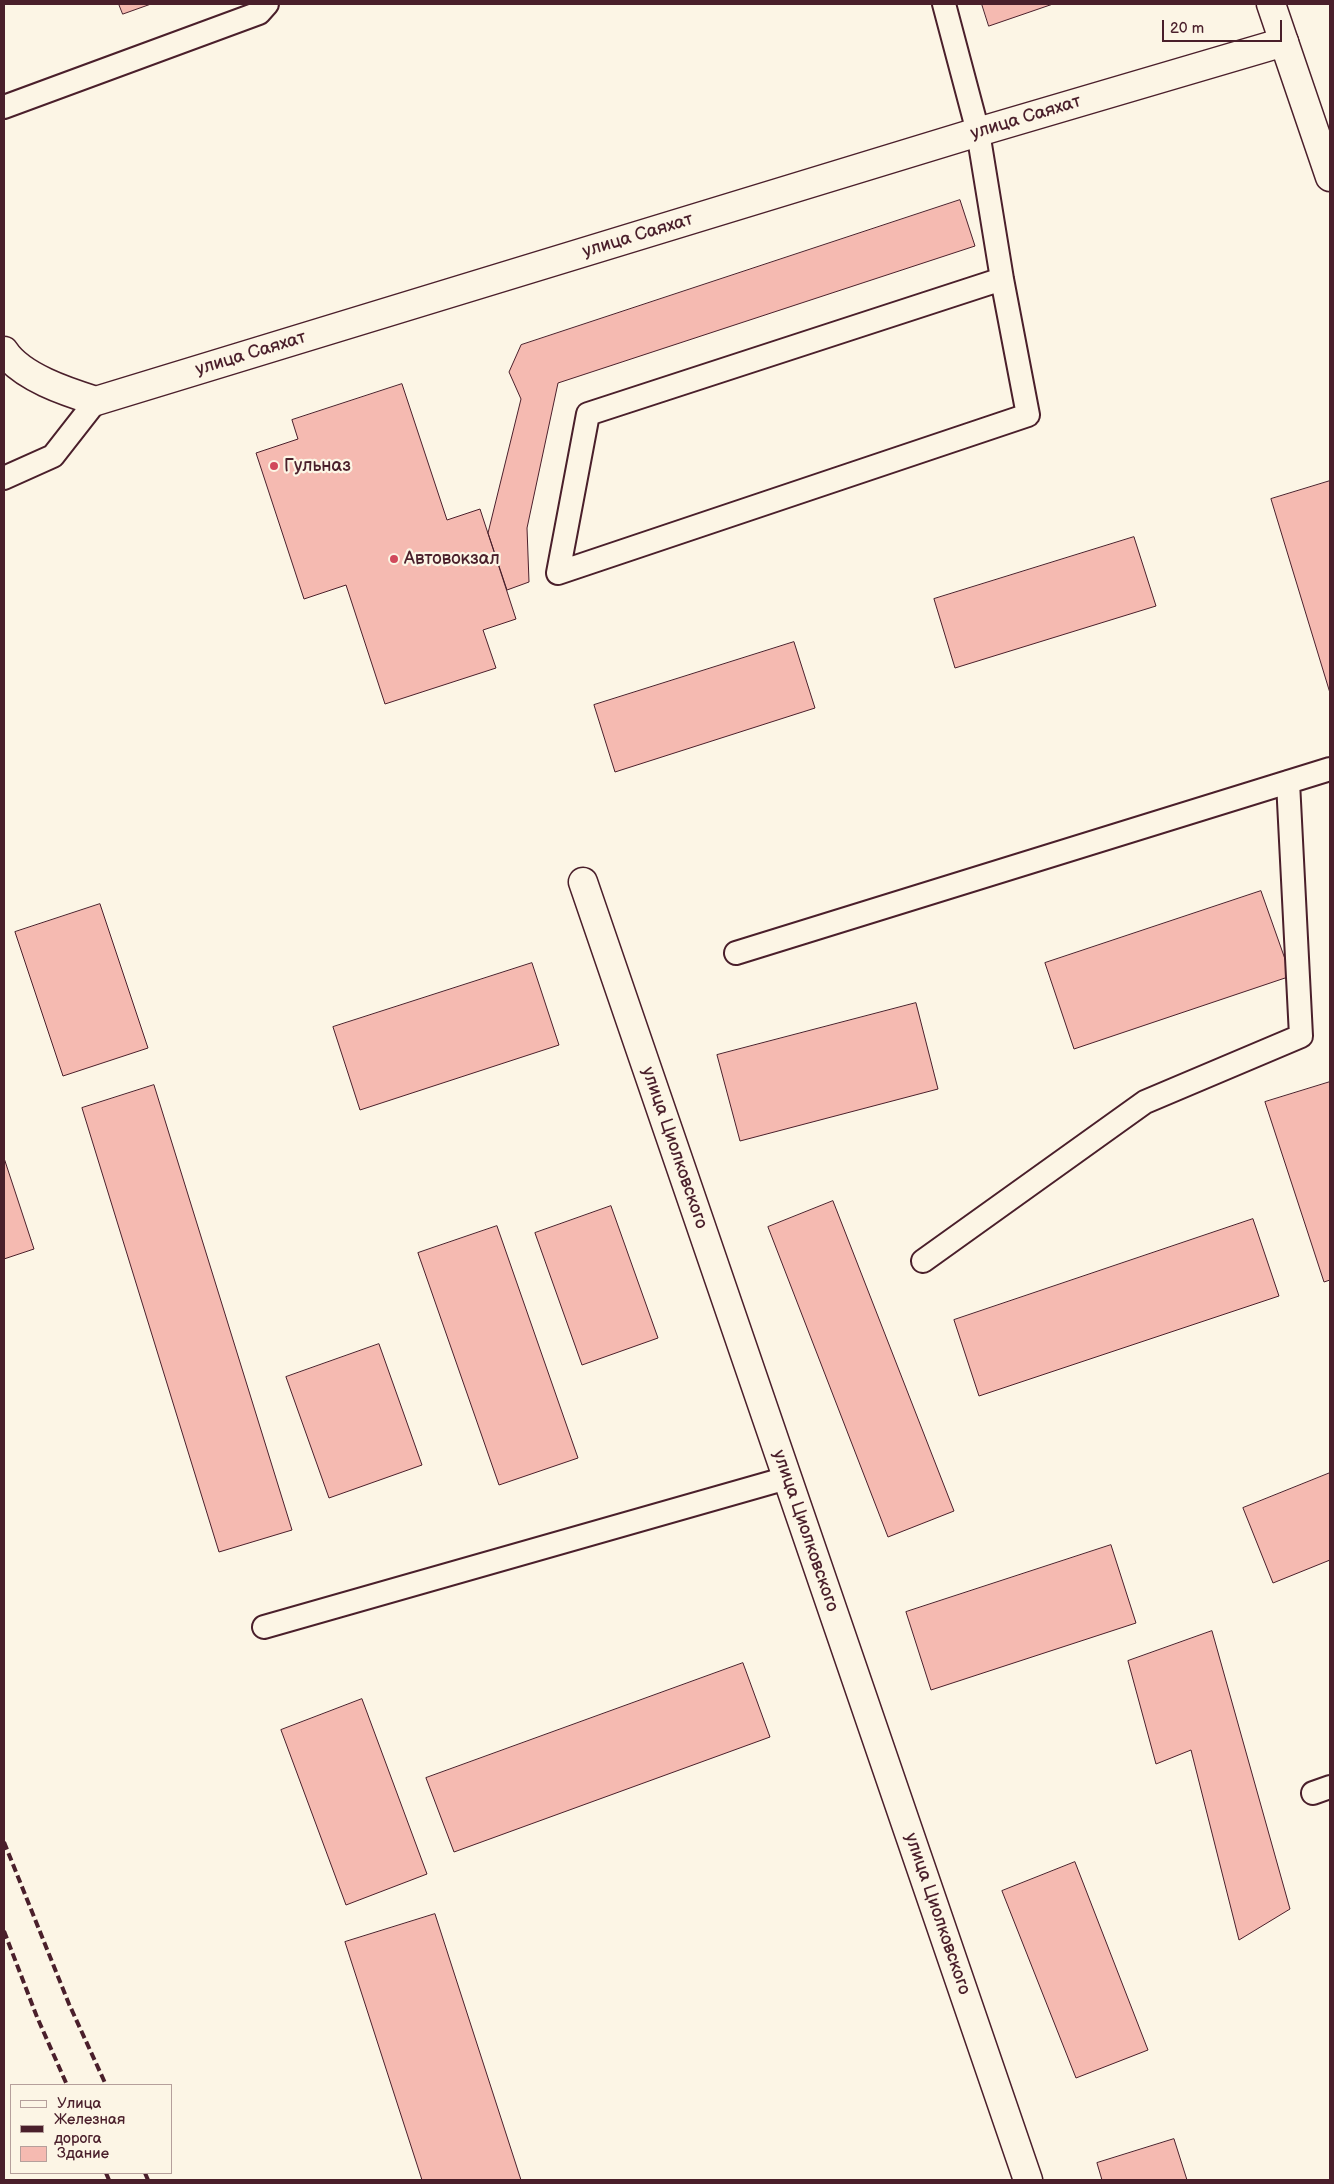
<!DOCTYPE html>
<html>
<head>
<meta charset="utf-8">
<style>
	body { margin:0 }
	#map { position:relative; width:1334px; height:2184px; overflow:hidden; background:#fcf5e5; font-family:"Balsamiq Sans",sans-serif }
	canvas { display:block }
	.frame { position:absolute; inset:0; border:5px solid #4a1f2b; pointer-events:none }
	.legend { position:absolute; left:10px; top:2084px; width:162px; height:90px; box-sizing:border-box; background:#fcf5e5; border:1px solid #b59f9b; margin:0; padding:6px 9px; list-style:none; font-size:15px; color:#4a1f2b }
	.legend li { display:flex; align-items:center; gap:10px; height:25px }
	.legend b { width:25px; border:1px solid #b59f9b }
	.scale { position:absolute; left:1162px; top:20px; width:120px; height:22px; box-sizing:border-box; border:2px solid #4a1f2b; border-top:0; padding-left:6px; font-size:15px; line-height:18px; white-space:nowrap; color:#4a1f2b; -webkit-text-stroke:4px #fcf5e5; paint-order:stroke }
</style>
</head>
<body>
<div id="map">
<canvas width="1334" height="2184"></canvas>
<div class="frame"></div>
<ul class="legend">
<li><b style="height:6px;background:#fcf5e5"></b>Улица</li>
<li><b style="height:6px;background:#4a1f2b"></b>Железная дорога</li>
<li><b style="height:14px;background:#f5bab1"></b>Здание</li>
</ul>
<div class="scale">20 m</div>
</div>
<script>
const c = document.querySelector('canvas').getContext('2d');
c.lineJoin = 'round';
function fillPath(path, color) {
  c.fillStyle = color;
  c.fill(path, 'evenodd');
}
function strokePath(path, color, width, dash) {
  c.strokeStyle = color;
  c.lineWidth = width;
  c.lineCap = dash ? 'butt' : 'round';
  c.setLineDash(dash || []);
  c.stroke(path);
}
function write(font, color, halo, rows, align = 'center') {
  c.font = font + ' "Balsamiq Sans",sans-serif';
  c.lineWidth = 4.5;
  c.setLineDash([]);
  c.textBaseline = 'middle';
  c.strokeStyle = halo;
  c.fillStyle = color;
  for (const [text, x, y, turn = 0] of rows) {
    c.save();
    c.translate(x, y);
    c.rotate((+turn || 0) * Math.PI / 180);
    c.textAlign = isNaN(turn) ? turn : align;
    if (halo) c.strokeText(text, 0, 0);
    c.fillText(text, 0, 0);
    c.restore();
  }
}
const building = new Path2D(`
	M119,4h32l-28,10z
	M982,4h71l-64,22z
	M960,200l15,46 -417,137 -31,145 2,54 -22,8 -19,-57 33,-134 -12,-27 12,-27z
	M402,384l45,136 33,-11 36,110 -33,11 13,38 -111,36 -39,-119 -42,14 -48,-146 42,-14 -6,-19z
	M1330,481v212l-59,-194z
	M1134,537l22,69 -201,62 -21,-69z
	M794,642l21,66 -200,64 -21,-67z
	M1261,891l30,85 -217,73 -29,-86z
	M100,904l48,144 -85,28 -48,-144z
	M532,963l27,82 -199,65 -27,-83z
	M916,1003l22,86 -198,52 -23,-86z
	M1330,1082v198l-6,2 -59,-180z
	M154,1085l138,445 -73,22 -137,-444z
	M4,1158l30,91 -30,10z
	M833,1201l121,310 -66,26 -120,-310z
	M611,1206l47,132 -76,27 -47,-132z
	M1253,1219l26,77 -300,100 -25,-76z
	M497,1226l81,232 -79,27 -81,-232z
	M379,1344l43,121 -93,33 -43,-121z
	M1330,1473v87l-57,23 -30,-75z
	M1111,1545l25,78 -205,67 -25,-78z
	M1212,1631l78,278 -51,31 -48,-190 -35,14 -28,-103z
	M743,1663l27,74 -316,115 -28,-74z
	M362,1699l65,175 -81,31 -65,-175z
	M1075,1862l73,188 -72,28 -74,-187z
	M435,1914l86,266h-99l-77,-238z
	M1174,2139l13,41h-85l-5,-17z`);
fillPath(building, '#f5bab1');
strokePath(building, '#4a1f2b', 1);
const service = new Path2D(`
	M944,4l34,128 24,147 26,136 -470,158 30,-159 414,-135
	M4,107l255,-94 8,-9
	M4,478l49,-22 43,-55
	M736,953l594,-184
	M923,1261l222,-159 156,-66 -13,-254
	M264,1627l523,-149
	M1313,1793l17,-6`);
const minor = new Path2D(`
	M4,351c17,26 63,41 92,50l882,-269 306,-90
	M583,882l445,1298`);
const secondary = new Path2D(`
	M1271,4l59,173`);
strokePath(service, '#4a1f2b', 26);
strokePath(minor, '#4a1f2b', 31);
strokePath(secondary, '#4a1f2b', 31);
strokePath(service, '#fcf5e5', 22);
strokePath(minor, '#fcf5e5', 28);
strokePath(secondary, '#fcf5e5', 28);
strokePath(new Path2D(`
	M4,1842l65,162 37,81
	M4,1931l33,86 30,68
	M106,2173l3,7
	M145,2173l3,7`), '#4a1f2b', 4, [8, 4]);
for (const [x, y, r, color] of [
	[274,466,5,"#d1495b"],
	[394,559,5,"#d1495b"]
]) {
  const dot = new Path2D();
  dot.arc(x, y, r, 0, 2 * Math.PI);
  c.fillStyle = color;
  c.fill(dot);
  strokePath(dot, '#fcf5e5', 2);
}
write('18px', '#4a1f2b', '#fcf5e5', [
	["улица Саяхат",1026,118,-17],
	["улица Саяхат",638,236,-17],
	["улица Саяхат",251,354,-17],
	["улица Циолковского",674,1148,71],
	["улица Циолковского",805,1531,71],
	["улица Циолковского",937,1914,71]
]);
write('18px', '#4a1f2b', '#fcf5e5', [
	["Гульназ",284,466],
	["Автовокзал",404,559]
], 'left');
</script>
</body>
</html>
